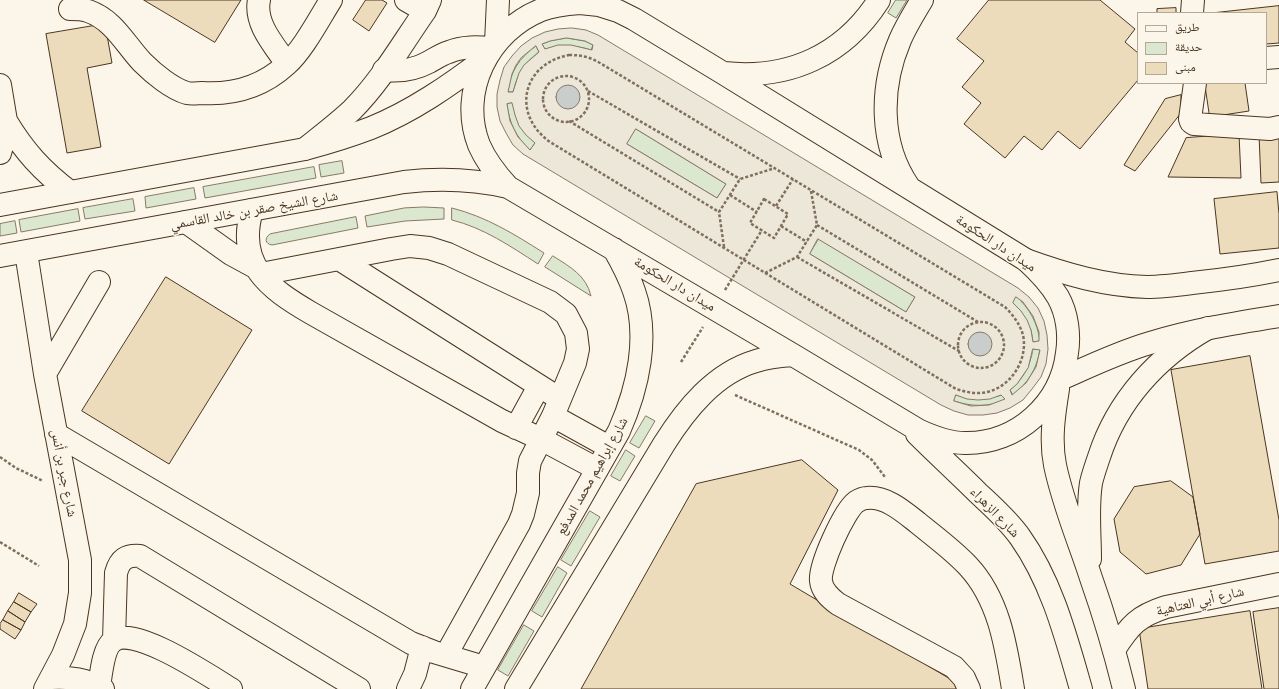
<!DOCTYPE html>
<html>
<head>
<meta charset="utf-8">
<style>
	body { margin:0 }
	#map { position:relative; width:1279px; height:689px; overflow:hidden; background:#fbf6e9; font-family:"Golos Text","Noto Naskh Arabic",sans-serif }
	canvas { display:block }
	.legend { position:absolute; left:1137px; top:12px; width:130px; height:72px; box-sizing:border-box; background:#fbf6e9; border:1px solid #b4a999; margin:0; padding:5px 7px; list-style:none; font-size:12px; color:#4a3520 }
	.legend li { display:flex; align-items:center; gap:8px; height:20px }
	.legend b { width:20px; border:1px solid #b4a999 }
</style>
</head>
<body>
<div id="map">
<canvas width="1279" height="689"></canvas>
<ul class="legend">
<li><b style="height:5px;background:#fbf6e9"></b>طريق</li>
<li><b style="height:11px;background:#dce7d0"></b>حديقة</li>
<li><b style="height:11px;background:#ecdcbc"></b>مبنى</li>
</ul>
</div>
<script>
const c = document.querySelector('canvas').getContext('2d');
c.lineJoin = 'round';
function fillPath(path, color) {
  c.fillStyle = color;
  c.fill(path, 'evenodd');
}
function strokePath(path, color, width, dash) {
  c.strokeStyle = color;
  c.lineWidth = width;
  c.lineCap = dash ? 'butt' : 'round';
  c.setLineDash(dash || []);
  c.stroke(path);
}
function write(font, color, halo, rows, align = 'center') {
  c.font = font + ' "Golos Text","Noto Naskh Arabic",sans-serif';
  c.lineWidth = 3;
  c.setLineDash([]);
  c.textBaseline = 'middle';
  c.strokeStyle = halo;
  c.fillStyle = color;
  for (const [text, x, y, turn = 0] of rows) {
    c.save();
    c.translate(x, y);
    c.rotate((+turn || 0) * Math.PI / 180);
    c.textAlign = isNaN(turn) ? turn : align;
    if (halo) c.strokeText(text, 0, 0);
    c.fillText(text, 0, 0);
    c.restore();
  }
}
const green = new Path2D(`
	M896,0h11l-11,18 -8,-5z
	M567,38l18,3 8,4 -2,5c-15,-5 -30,-5 -46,-1l-3,-5 8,-3z
	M536,46l3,6c-16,12 -21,21 -26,40h-5c2,-20 11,-34 28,-46z
	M513,103c3,16 10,29 22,40l-5,7c-14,-13 -21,-27 -23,-46z
	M636,129l90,55 -9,14 -90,-54z
	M342,161l2,12 -23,4 -2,-12z
	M314,167l2,11 -111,20 -2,-11z
	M194,188l2,11 -50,9 -1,-11z
	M133,199l2,12 -50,8 -2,-11z
	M424,207l20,1v11l-39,2 -38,6 -2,-11 39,-8z
	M452,208c35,9 62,26 92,45l-6,11c-28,-18 -54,-36 -86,-44z
	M78,209l2,12 -59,11 -2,-12z
	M356,217l2,11 -86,17c-7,-1 -8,-7 -2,-11z
	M15,221l2,12 -17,3v-12z
	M819,239l96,58 -9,15 -96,-58z
	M553,256c17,11 33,19 38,40l-46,-29z
	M1016,296c14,13 21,26 24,45l-7,1 -2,-12 -18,-27z
	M1033,349h7c-3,20 -12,34 -27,46l-3,-5c13,-11 20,-23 23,-41z
	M956,395c15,5 30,5 46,0l4,5c-18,7 -34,7 -52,1z
	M646,416l9,5 -16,27 -9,-5z
	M626,450l9,6 -15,25 -9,-5z
	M590,511l10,6 -29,49 -10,-6z
	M558,567l9,6 -25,44 -10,-6z
	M524,625l10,6 -26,45 -10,-6z`);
fillPath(green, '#dce7d0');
strokePath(green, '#887966', 1);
const parking = new Path2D(`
	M572,28l14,2 12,5 420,253 11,9 9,11 6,13 3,14 1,14 -2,15 -5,13 -9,12 -9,11 -13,8 -13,5 -14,2h-15l-14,-4 -13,-6 -418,-251 -10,-9 -7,-12 -6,-12 -3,-14v-13l3,-14 4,-13 8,-11 9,-10 11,-8 13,-6 13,-3zM567,38l18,3 8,4 -1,5 -21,-5h-13l-13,4 -3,-5 8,-3zM536,46l3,6 -15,13 -5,8 -6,19h-5l4,-18 4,-9 5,-7zM512,103l3,12 4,11 7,9 9,8 -5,7 -12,-13 -8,-16 -3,-17zM636,129l90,55 -9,14 -90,-54zM818,239l97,58 -9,15 -96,-58zM1016,297l7,5 10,14 6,16v9l-6,1 -2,-12 -4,-10 -6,-9 -8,-8zM1033,349l7,1 -4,17 -10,16 -14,12 -2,-5 7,-6 11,-16zM956,395l11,4 11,1 12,-1 11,-4 4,4 -16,6 -18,1 -17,-5z`);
fillPath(parking, '#ede7d9');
strokePath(parking, '#887966', 1);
const water = new Path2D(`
	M556 97a12 12 0 1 1 24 0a12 12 0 1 1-24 0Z
	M968 344a12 12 0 1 1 24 0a12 12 0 1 1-24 0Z`);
fillPath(water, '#c9cecd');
strokePath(water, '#887966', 1);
const building = new Path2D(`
	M144,0h97l-26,42z
	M366,0h16l5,3 -18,28 -16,-11z
	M989,0h111l35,29 -10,13 13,11v27l-58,69 -22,-18 -16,19 -18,-14 -19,22 -41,-34 17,-21 -19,-16 22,-26 -27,-22z
	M1279,6v37l-13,1v-31h-54z
	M1176,8v5h-19v-4z
	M105,24l7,39 -25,5 14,79 -34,6 -21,-119z
	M1205,83h40l4,28 -39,6z
	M1181,95v18l-46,58 -11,-6 41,-66z
	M1279,133v49l-18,1 -2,-49z
	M1239,134l2,44 -73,-1 18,-39z
	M1277,192l2,22v34l-59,6 -6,-55z
	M166,277l86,53 -83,134 -87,-53z
	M1250,356l29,164v31l-74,13 -34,-194z
	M802,460l36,30 -48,94 167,99 2,6h-378l115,-205z
	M1171,481l22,16 7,37 -19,31 -35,9 -26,-22 -6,-33 20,-32z
	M19,593l18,11 -6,8 -17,-10z
	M14,602l17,10 -6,10 -17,-11z
	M1279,608v81h-15l-11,-77z
	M8,611l17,11 -4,8 -18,-10z
	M1250,611l12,78h-114l-9,-60z
	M3,620l18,10 -6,9 -15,-10v-5z`);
fillPath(building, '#ecdcbc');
strokePath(building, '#4a3520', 1);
const minor = new Path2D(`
	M259,0c-5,24 16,46 28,64
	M406,0l19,11
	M70,9c6,0 13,0 18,2 26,9 37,33 54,51 11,11 30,27 45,31 5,1 11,0 15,0 32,2 61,-7 84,-28 17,-15 33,-46 45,-65
	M1192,13l1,-13
	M1266,58l13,-1
	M1195,83l-5,36 1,3 3,2 76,5 9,-2
	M0,85l6,36 -3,21 -3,11
	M6,121c18,30 36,50 64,71
	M305,149c16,-13 32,-25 47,-39 29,-29 50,-66 73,-99l5,-11
	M252,210c-16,54 16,78 59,103l191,108 39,18 56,30
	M186,222l45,32 24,13
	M26,252l19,122 35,186v33l-5,31 -12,31 -18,34
	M339,259l221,140
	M1026,260c39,14 79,26 121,27 15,0 30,-2 45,-4 29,-3 58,-7 87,-13
	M261,274l130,-25 19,-3 19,2 19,6 102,48 16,12 10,19 2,16 -3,14 -22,53 -23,45 -2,12v20l-5,21 -4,10 -73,131
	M45,374l54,-92
	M1061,379c29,-13 58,-27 89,-36 42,-13 85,-20 129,-27
	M553,416l56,31
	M516,428l23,-42
	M56,434l355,209 23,9 50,15
	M114,640l2,-67c4,-14 10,-18 24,-17l219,133
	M1114,650c16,-25 24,-34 52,-43l113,-23
	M51,678c19,-1 35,1 52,11
	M99,687c2,-12 4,-39 14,-46 20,-17 98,36 118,48
	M408,689l7,-15 7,-27
	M969,689l-5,-11 -10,-11 -116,-63c-8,-6 -16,-13 -17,-23 -2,-15 23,-70 35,-79 3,-2 8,-4 11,-4 19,-2 37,14 51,25 17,14 35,27 50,43 31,33 38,80 45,123`);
const major = new Path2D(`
	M580,3l19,2 19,6 16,8 89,54 303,187c12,11 23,22 32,37 9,16 12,37 9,56 -6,51 -50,91 -102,90 -17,0 -32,-6 -47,-13l-125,-75 -285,-168c-12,-13 -22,-26 -29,-42 -21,-54 10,-114 62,-135 13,-5 26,-6 39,-7z
	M496,43l2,-43
	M384,70c17,2 30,0 45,-8 7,-4 13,-8 20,-10 14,-6 29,-5 43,-4
	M724,73c65,7 120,-18 155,-73
	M909,187c-30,-43 -29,-100 -9,-147 6,-14 14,-27 22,-40
	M0,205l305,-56c22,-6 45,-13 66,-21 42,-17 79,-43 115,-70
	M0,256l404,-74c35,-4 69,-3 104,5
	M1058,389c-4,25 -8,51 -3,76 8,39 24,76 36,113 13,37 24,74 33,111
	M917,434c20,20 41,39 61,59 15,14 30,27 42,44 32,45 46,100 61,152
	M1090,559c0,-25 -3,-51 1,-76 2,-9 5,-17 8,-26 18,-56 58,-100 109,-129
	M472,689l147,-258c19,-43 31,-95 15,-140 -5,-15 -12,-28 -20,-42
	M516,689l148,-245c22,-35 51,-71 92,-83 12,-4 25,-5 37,-6`);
strokePath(minor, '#4a3520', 24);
strokePath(major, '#4a3520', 24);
strokePath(new Path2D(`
	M569,55c12,0 21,2 31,8l405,244c8,8 15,17 18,28 6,28 -17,59 -46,58 -7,0 -14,-2 -21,-4l-406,-247c-39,-28 -28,-78 19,-87z
	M543 99a23 23 0 1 1 46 0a23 23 0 1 1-46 0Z
	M588,91l152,88
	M569,121l150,91
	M730,195l27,17
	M764,199l24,15 -14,24 -24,-15z
	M776,206l17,-27
	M817,225l161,97
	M781,226l26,16
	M724,247l-5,-35 21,-33 35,-11
	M797,257l162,94
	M765,273l32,-16 20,-32 -6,-34
	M725,290l37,-60
	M958 345a23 23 0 1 1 46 0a23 23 0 1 1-46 0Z
	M681,362l22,-35
	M735,395l124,55 13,10 13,17
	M0,457l16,11 27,13
	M0,542l39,24`), '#7f6f5c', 2.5, [3, 2]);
strokePath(minor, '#fbf6e9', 22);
strokePath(major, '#fbf6e9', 22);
write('14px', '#4a3520', '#fbf6e9', [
	["شارع الشيخ صقر بن خالد القاسمي",254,210,-10],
	["ميدان دار الحكومة",996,243,33],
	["ميدان دار الحكومة",675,284,31],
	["شارع جبر بن أنس",64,473,79],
	["شارع إبراهيم محمد المدفع",592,476,-61],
	["شارع الزهراء",995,512,46],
	["شارع أبي العتاهية",1200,601,-13]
]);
</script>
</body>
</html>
